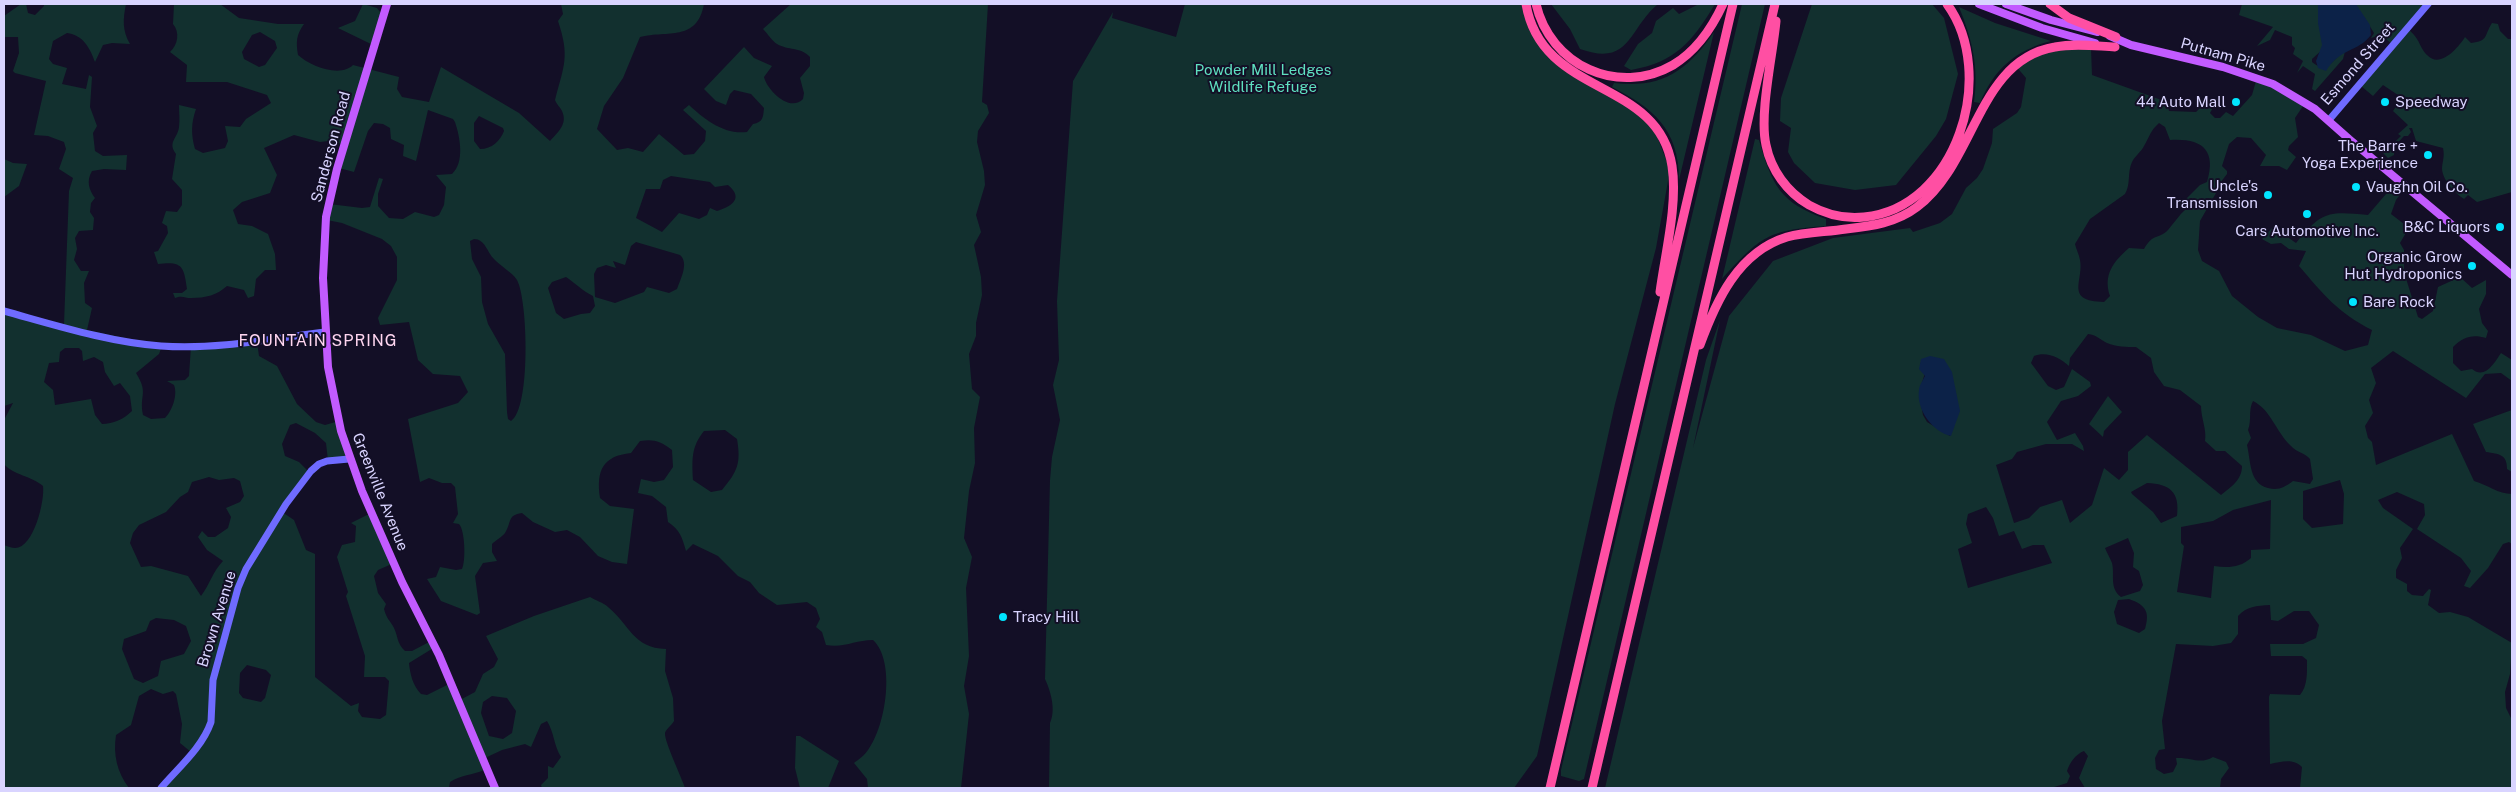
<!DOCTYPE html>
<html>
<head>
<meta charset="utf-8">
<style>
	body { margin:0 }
	#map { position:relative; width:2516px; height:792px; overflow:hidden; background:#130f26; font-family:"Public Sans",sans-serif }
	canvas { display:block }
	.frame { position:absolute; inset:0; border:5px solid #d9d4ff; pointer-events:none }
</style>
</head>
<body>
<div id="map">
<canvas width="2516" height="792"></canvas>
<div class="frame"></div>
</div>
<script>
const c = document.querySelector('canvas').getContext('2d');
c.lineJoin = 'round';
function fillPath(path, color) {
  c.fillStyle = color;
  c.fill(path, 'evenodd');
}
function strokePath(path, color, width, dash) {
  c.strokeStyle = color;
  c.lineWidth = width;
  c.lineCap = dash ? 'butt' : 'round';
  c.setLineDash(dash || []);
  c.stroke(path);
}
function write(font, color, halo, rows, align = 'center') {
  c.font = font + ' "Public Sans",sans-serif';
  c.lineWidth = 4;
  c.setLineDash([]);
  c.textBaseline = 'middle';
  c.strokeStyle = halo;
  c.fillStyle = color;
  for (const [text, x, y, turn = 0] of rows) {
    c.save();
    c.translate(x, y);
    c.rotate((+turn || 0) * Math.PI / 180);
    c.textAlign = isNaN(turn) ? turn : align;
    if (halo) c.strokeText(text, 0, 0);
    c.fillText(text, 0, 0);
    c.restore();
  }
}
fillPath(new Path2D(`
	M21,4h5l2,9 7,2 9,-9v-2h82c-3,15 -4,26 4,40l-18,-1 -9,2 -8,17c-5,-14 -12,-27 -28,-29l-14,8 -4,18 4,5 14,4 -5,16 24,5 3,-14 3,2 -2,30 7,19 -4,7 2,18 8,5 24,-1 -1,15 -22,-1 -12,2c-6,10 -3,19 3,27l-4,5 -1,9 4,6 -1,12 -14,1 -4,7 2,11 -3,11 7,11h8l-5,12 1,20 7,5 -5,22 75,16 -3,8 -23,19c13,21 3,21 7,42l8,4 14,-1c7,-7 13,-23 9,-33l-7,-4 18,-1 4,-4 2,-30 66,-4 2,14 18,10 20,38 19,18 9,3 14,-4 10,36 -21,4 -2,-18 -11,-10 -19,-10 -6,2 -8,19 3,12 14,6 10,10 -27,40 12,8 12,30 9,4v123l36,29 8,-3 -1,8 4,6 18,2 6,-4 3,-34 -4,-4h-21l1,-21 -19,-60 2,-4 -11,-35 5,-12 13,-3 1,-16 -5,-3 20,-10 23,50 -16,7 -4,6 4,17 8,11 -2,5c3,11 6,11 10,19 4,8 3,16 11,23h7l19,-10 4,6 -26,16c1,11 4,23 12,31l6,1 24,-12 9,17 15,-8 8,-18 11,-7 4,-8 -12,-23 48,-20 56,-19c6,4 13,5 18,10 22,18 25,41 58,42l-1,22 8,27 1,23c-2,4 -8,8 -9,12 -1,8 17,45 20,55h-143l-1,-3 7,-7v-12l5,2 8,-11c-7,-11 -7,-25 -14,-36l-6,3 -10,23 -6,-3 -23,6 -17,8 -1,12c-11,5 -24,5 -34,12l-1,6h-288l30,-36 -11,-9 2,-19 -6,-30 -3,-3 -10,3 -12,-5 -12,7 -8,29 -15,10c-3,20 1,37 13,53h-125v-243c3,1 8,3 11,3 19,0 30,-48 28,-62 -11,-10 -30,-11 -39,-22v-44l9,-17 -9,3v-95l60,13 5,-133 4,-13 -14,-9 7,-20 -2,-7 -16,-6 -14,-1 12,-54 -31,-8 -2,-2 6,-18 -1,-16h-14v-21zM65,348h14l3,3 1,10 11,-4 9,5 2,10 9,14 6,-3 10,13 2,15c-8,8 -19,13 -30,13l-7,-9 -4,-16 -36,6 -2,-15 -9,-8 5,-19 10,-1 1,-10zM209,477l10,3 15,-2 6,3 4,15 -4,6 -14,6 5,9 -3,11 -13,9h-7l-6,-6 -4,6 9,13 16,11c-10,10 -13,23 -22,35l-13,-20 -37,-10 -10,1 -11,-24 3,-10 6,-8 27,-13 14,-15 8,-5 4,-10zM156,618l18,2 12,6 5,15 -7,13 -23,7 -3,15 -15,7 -9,-4 -12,-30 2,-10 22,-8 4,-10zM247,665l19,5 5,5 -6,23 -4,4 -18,-4 -4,-5 1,-20zM492,696l15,2 9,13 -4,22 -9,6 -14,-3 -8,-23 2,-11z
	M174,4h46l19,14 39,6h26c-8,11 -8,18 -6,31 12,11 42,23 55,10l46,12 -2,12 5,8 27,5 12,-35 78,46 31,28c8,-9 18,-17 12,-30 -2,-4 -5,-6 -7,-11 9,-35 15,-43 3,-79l5,-7 -2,-10h143c-7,38 -36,26 -64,33l-17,41 -19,28 -7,23 20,21 11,-2 15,4 16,-18 25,21 10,-1 11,-13 1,-10 -23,-21 6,-5c15,14 35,30 58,27l6,-8c10,-2 10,-6 11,-16l-13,-14 -17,-4 -4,4 -4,11 -10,-4 -12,-12 40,-42 10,11 18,8 -8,11c3,13 26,36 39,22l1,-6 -4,-15 10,-12v-9c-11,-11 -21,-6 -33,-13 -5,-3 -9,-10 -14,-15l28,-25h197l-6,98 5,3 2,8 -11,18 -1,11 7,29 1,14 -9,30 5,17 -7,13 7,32 1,18 -6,28v13l-7,18 3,35 8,8 -6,31 1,35 -6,28 -5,47 8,19 -6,31 3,68 -5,30 5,28 -8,74h-93l-1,-9 -13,-16c5,-4 10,-7 14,-13 18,-24 28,-89 5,-110 -18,0 -28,8 -47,5l-4,-13 -6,-5 4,-8 -4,-11 -9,-6 -30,3 -18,-12 -9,-11 -12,-6 -20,-20 -25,-12 -7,7c-4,-14 -6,-21 -18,-29l-2,-15 -14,-11 -14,-3 3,-14 13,3 10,-2 9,-13 -1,-17c-12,-9 -18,-11 -32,-9l-9,12c-28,3 -35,17 -31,45l10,8 24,3 -7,55 -15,-2 -14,-6 -18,-19 -13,-7 -12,2 -22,-10 -11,-9c-15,2 -10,9 -17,20 -3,4 -9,7 -13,11v8l5,9 -14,2 -8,13 5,37 -3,2 -36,-14 -14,-22 9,-2 4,-10 16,3 6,-1c4,-8 3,-39 -3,-45l-6,-1 5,-9 -3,-27 -4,-4h-9l-13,-5 -9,4 -12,-63 50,-16 10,-11 -8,-16 -27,-2 -15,-14 -9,-38 -29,3 -2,-7 19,-38v-23l-6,-11 -9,-7 -40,-16 -15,-3 2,-16 33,4 8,-1 9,-29 4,1 -5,15v12l11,12 14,1 12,-7 19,5 5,-2 5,-10 2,-18 -10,-12 16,-1c13,-12 8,-37 3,-52l-2,-3 -25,-9 -12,51 -13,-5 1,-11 -13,-6 -1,-11 -7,-4 -9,-1 -6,8 -14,41 -15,-4 4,-24 -15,-3 -8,1 -26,-7 -30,13 13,27 -7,18 -28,9 -9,8 5,14 14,2 16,8 7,20 1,16h-11l-9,9 -2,17 -6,2 -4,-8 -17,-4c-10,9 -21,12 -36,12 -6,0 -9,-3 -16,0l-2,-5h9l5,-4c-3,-23 -5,-28 -29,-25l-4,-12 4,-1 10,-18 -1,-7 -5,-3 4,-12 11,1 5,-7v-15l-10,-11 4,-25c-9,-12 2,-16 3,-27 1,-7 0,-15 0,-22l17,4c-5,14 -5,26 -1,40l8,4 22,-5 3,-7 -3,-15 15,1 6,-8 25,-16 -4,-8 -40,-13h-41l1,-17 -17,-13c8,-7 10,-20 3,-28zM260,32l15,9 2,7 -12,17 -6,2 -15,-8 -2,-7 10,-17zM479,116l24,12 1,3c-4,10 -12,18 -24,18l-6,-8v-18zM671,176l39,6 5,5 13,-2c17,14 2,22 -11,26l-7,-3 -3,7 -8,4 -20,-6 -17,19 -26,-14 10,-29h14l3,-9zM474,239c11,0 13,13 20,20 6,7 18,13 23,21 11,20 14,129 -6,141l-3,-2 -1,-7 -2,-58 -17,-30 -6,-22 -1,-25 -9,-18 -2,-18zM636,242l44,13c9,8 1,23 -3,34l-8,4 -22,-6 -3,5 -29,11 -20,-6 -1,-23 3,-6 9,-3 10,3 -3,-7 12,4 6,-19zM566,277c10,7 17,14 27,19l2,10 -5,7 -9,1 -17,5 -8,-6 -8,-25 4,-6zM725,430l12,9c4,24 1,32 -15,51l-11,2 -18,-12c-1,-20 -2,-33 11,-49z
	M363,4l14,4 6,8 -10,29 -35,-17 17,-7z
	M1185,4h340l24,52 84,51 20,19 17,44 -14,78 -41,156 -78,352 -23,32h-465l1,-65c6,-13 1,-31 -5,-44l5,-199 2,-23 8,-37 -7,-35 6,-25 -2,-59 16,-220 40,-69 -1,6 64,19z
	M1551,4h107c-30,25 -27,63 -78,45l-10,-20z
	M1699,4h16c-23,38 -39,58 -84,66l-7,-4 14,-22 14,-11 4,-12 17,-13 6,6z
	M1742,4h23l-181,775 -5,2 -18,-5v-6z
	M1812,4h120l12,14 14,56 -12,45 -10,17 -40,49 -41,5 -40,-7 -21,-20 -6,-11 3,-24 -11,-7 1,-23z
	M2242,4h77l4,33 -1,13 -10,9v3c13,12 24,-2 31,-13l3,-1 -3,11 -28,32 -3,-2 3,-15 -12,-8 -6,7 6,-12 -10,-7 2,-6 -3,-3v-8l-17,-7 -5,10 -13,6 16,-19 -34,-12z
	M2349,4h79l-20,25c13,11 11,18 19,26 13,14 31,-7 38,-18l6,6c18,-2 13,-8 21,-20l6,1 2,7 8,8h4v153l-35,10 -9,-7 -4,4c-9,-6 -21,-18 -22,-30 0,-7 3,-12 1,-21l-27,-7 -4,-13h-3l2,4 -3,4h-4l-10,11v8l-6,3 -5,-5 18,-17 -3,-2 10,-9 -15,-14 7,-10 1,-4 -18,-12 -10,11 -12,-10 30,-43 -10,-8 -10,3 3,-5 -10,-16z
	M1959,7l36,16 56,18c-35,9 -57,28 -71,62l-6,-1c5,-35 -2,-63 -15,-95z
	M1714,32l-35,148c0,-51 -26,-72 -67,-93l2,-4c48,6 74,-13 100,-51z
	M2091,48l1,27 75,27 2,9 27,1 12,-12 7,4 -5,9 5,5h5l6,-6 7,4 19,-21 4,-14 13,3 34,22 -8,12 3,19 -9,9 -1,4 8,7 -9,13 -8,-4h-19l6,-11 -15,-17 -14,-1 -8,7 -7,22 5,5v3l-13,17 2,2 -16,28 -2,29 4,11 17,10 13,25 26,21 19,11 34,7 34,16 23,-6 4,-15c-35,-18 -48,-35 -73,-64l7,-15 -17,-2 -8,-6 -10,1 -9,-5 11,-12 23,16c26,-32 32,-32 72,-28l30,-35 8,7 -10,13 -5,14 13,10 3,7 -7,12 4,7v22l14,45 4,2 11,-8 5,-24 22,-10 12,11 14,-8v14l-7,15 3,14 6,8 -2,7c-14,-4 -23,-1 -33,9v16l8,8 11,-2c13,11 23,-7 29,-16l11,7v21l-11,-8 -16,1 -19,24 -73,-47 -22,17 5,15 -7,17 4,13 -8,13 3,12 4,4 4,23 76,-31 22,47c14,4 24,13 38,13v50l-3,-2 -6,2 -15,24 -18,20 -6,-2 7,-15 -10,-13 -44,-29 8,-14 -1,-11 -27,-12 -19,8 5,8 30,21 -13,19 2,10 -6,12v8l11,6v7l5,4 11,1 6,-7 2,1 -3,15 11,8 11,-1 18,5 44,26 -2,31 -5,18 1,16 6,12v68h-212l2,-21c-9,-9 -21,-5 -32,-3l-1,-67 1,-3 30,1c8,-9 7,-24 7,-35l-5,-4h-31l-1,-12h33l13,-6 3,-13 -10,-14h-15l-16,10 -7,-1 -1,-15c-14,1 -23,1 -32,11v18l-7,9 -18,3 -37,-2 -14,77 3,28 -6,1 -4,8 1,11 8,5 9,-2 4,-8 -1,-6c15,-1 24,7 37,-1l13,5 3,6 -8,11 -1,9h-135l-6,-10 9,-22 -4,-5c-8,3 -14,11 -17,20l3,5 -3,7 -16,5h-446l101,-428 14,-40 -27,128 36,-132 44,-55 60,-23 77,-10 3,4 27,-9 12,-9 14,-26 11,-10 6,-9 9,-26 1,-14 24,-16 4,-6 5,-29 -11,-13 25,-14zM2159,123l6,4 5,13c31,-2 47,9 37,42l-7,3 -17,17 3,7c-7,6 -12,14 -18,21 -10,10 -14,2 -24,19l-15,-1c-16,14 -26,27 -19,48l-6,6c-40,-1 -20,-21 -24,-42 -1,-6 -4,-11 -5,-16l15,-25 35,-25c6,-10 2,-21 7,-32 3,-6 9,-10 12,-16 6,-10 6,-15 15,-23zM2088,334c9,1 11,5 19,9 9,4 20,4 29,4l15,11 3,14 10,14 16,4 21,16c0,12 6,24 4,35l11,10h9l17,15c0,14 -11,21 -21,29l-74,-60 -19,17v18l-9,10 -15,-12 -12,37 -22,18 -8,-23 -22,7 -11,11 -15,5 -18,-58 16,-6 5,-7 29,-8h26l12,7 -1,-5 -8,-13 -18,7 -10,-18 14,-21 17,-5 13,-10 -1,-4 -18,-13 -8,18 -8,3 -8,-4 -17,-23 3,-7c13,-5 26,2 35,10l1,-8zM1925,373l33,38 -8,25 -23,-14 -4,-7 -4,-23zM2253,401c18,9 23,31 38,45 5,6 14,7 19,13l3,20 -3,5 -17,-3c-8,6 -15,10 -25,7 -19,-5 -17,-26 -21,-43l4,-7 -3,-8c4,-10 0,-20 5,-29zM2340,480l4,14 -1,30 -31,4 -9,-9v-28zM2147,483c23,1 33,9 30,33l-16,7 -8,-11 -21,-18 -1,-2zM2271,500l-1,49 -19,1v8c-11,10 -24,10 -37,8l-3,32 -34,-6 7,-46 -3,-3v-16l32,-6 20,-11zM1986,507l7,11 6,18 15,-5 8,18 11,-4h11l8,18 -84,25 -10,-39 14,-6 -6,-19 2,-10zM2128,538l6,15 -1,14 6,4 4,14 -3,6 -19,6c-12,-9 -6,-22 -9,-34 -2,-5 -5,-10 -7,-15zM2129,599c17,6 21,13 16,30l-6,4 -22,-9 -3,-12 4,-12z
	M1755,139l4,1c13,45 21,63 67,79v7c-58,4 -65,10 -104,53z
	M4,159l9,4 14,1 -8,22 -15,11z
	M2108,396l14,16 -18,19 -1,6 -14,-13z
	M2512,410v62l-5,-3c0,-15 -8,-15 -21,-17l-13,-28z
	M796,736h4l39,25 -11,27h-28l-5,-20z`), '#12302f');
fillPath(new Path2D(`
	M2318,4h38l14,21 1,10c-14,18 -30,12 -45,36l-8,-3 -2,-7 6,-16 -4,-22z
	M1930,356l14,3 8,13 8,39 -9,25c-18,-4 -35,-26 -32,-46 0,-4 4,-10 6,-14l-6,-7 2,-10z`), '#0c2248');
strokePath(new Path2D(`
	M2329,120l99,-116
	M4,311c51,14 104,31 157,35 54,4 110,-7 164,-14
	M161,788c17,-20 41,-40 50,-66l2,-42 25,-92 8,-19 40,-65 25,-33 8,-7 8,-3 22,-2`), '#6f6bff', 7);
strokePath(new Path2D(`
	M387,4l-50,165 -11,48 -3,61 5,89 13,64 21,60 40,91 37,73 56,133
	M1979,4l63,24 53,15
	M2006,4l45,16 46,12
	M2110,36l21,9 92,22 50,17 42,25 34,30 163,136`), '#c25bff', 8);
strokePath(new Path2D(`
	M1526,4c16,94 132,73 146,162 6,38 -7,88 -12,126
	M1536,4c14,61 82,93 137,61 23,-14 39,-37 50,-61
	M2050,4l19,14 47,19
	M1776,21c-3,33 -17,93 -10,124 5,25 21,47 43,60 16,9 36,14 55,12 93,-9 134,-143 83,-213
	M1700,345c16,-44 38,-93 87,-108 19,-5 40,-5 59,-8 26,-3 50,-6 71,-22 59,-44 60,-147 138,-160 20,-4 40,-1 60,0
	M1550,788l183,-784
	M1592,788l183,-784`), '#ff4fa3', 9);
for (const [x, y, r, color] of [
	[2236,102,5,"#00e5ff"],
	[2385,102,5,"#00e5ff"],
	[2428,155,5,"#00e5ff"],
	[2356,187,5,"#00e5ff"],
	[2268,195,5,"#00e5ff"],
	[2307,214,5,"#00e5ff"],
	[2500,227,5,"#00e5ff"],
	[2472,266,5,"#00e5ff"],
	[2353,302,5,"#00e5ff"],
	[1003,617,5,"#00e5ff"]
]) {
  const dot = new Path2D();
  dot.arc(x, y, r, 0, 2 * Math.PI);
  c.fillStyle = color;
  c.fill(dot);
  strokePath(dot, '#130f26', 2);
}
write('15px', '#d9d4ff', '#130f26', [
	["Putnam Pike",2223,55,16],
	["Esmond Street",2358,64,-49],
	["Sanderson Road",331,147,-75],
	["Greenville Avenue",380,492,68],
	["Brown Avenue",217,619,-73]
]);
write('15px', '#5fe0c0', '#130f26', [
	["Powder Mill Ledges",1263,70],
	["Wildlife Refuge",1263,87]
]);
write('15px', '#d9d4ff', '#130f26', [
	["44 Auto Mall",2226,102],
	["Speedway",2395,102,"left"],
	["The Barre +",2418,146],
	["Yoga Experience",2418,163],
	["Uncle's",2258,186],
	["Transmission",2258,203],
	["Vaughn Oil Co.",2366,187,"left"],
	["B&C Liquors",2490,227],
	["Cars Automotive Inc.",2307,231,"center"],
	["Organic Grow",2462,257],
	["Hut Hydroponics",2462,274],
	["Bare Rock",2363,302,"left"],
	["Tracy Hill",1013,617,"left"]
], 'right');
c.letterSpacing = '1px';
write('16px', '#ffd6f0', '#130f26', [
	["FOUNTAIN SPRING",318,341]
]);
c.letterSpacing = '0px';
</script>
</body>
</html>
